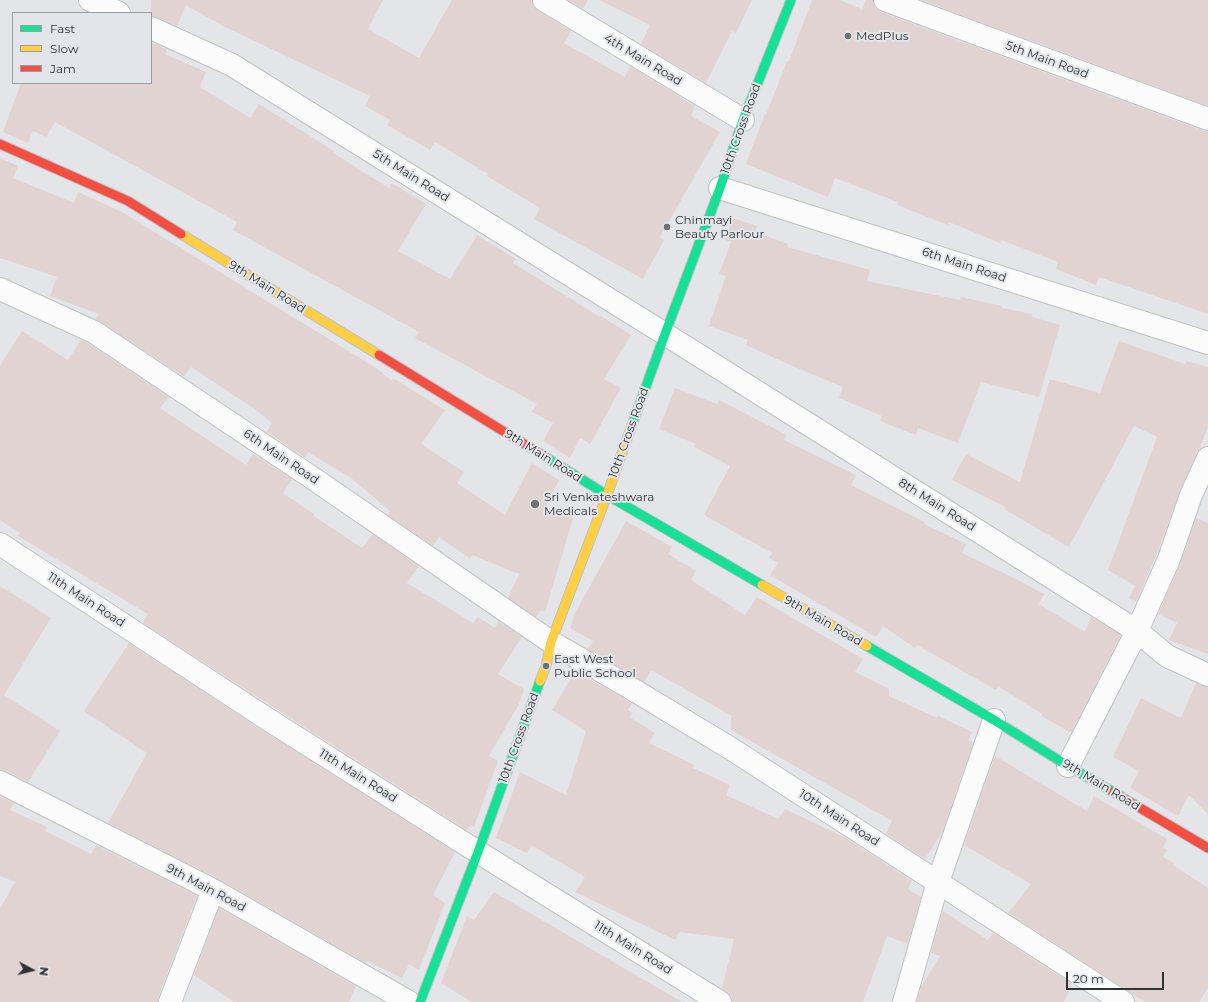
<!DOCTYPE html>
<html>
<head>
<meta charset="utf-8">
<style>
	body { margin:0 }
	#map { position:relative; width:1208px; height:1002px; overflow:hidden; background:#e3e5e8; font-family:Montserrat,sans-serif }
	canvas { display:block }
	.legend { position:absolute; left:12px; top:12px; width:140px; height:72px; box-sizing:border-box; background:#e2e5e9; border:1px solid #9b9da0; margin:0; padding:5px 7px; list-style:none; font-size:12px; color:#313233 }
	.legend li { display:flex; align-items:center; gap:8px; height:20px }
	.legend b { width:20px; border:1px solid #9b9da0 }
	.north { position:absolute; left:12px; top:950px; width:40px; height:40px; -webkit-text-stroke:3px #e2e5e9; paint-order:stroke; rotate:97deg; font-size:11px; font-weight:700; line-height:16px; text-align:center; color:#313233 }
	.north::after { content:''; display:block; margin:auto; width:14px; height:18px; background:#313233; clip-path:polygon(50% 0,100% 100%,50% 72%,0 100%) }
	.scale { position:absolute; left:1066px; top:972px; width:98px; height:18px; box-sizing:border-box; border:2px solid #313233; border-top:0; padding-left:5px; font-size:12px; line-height:14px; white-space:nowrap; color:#313233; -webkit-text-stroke:3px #e2e5e9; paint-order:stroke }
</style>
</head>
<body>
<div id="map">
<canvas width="1208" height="1002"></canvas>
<ul class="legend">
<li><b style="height:5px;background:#16e098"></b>Fast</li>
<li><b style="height:5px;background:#ffcf43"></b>Slow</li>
<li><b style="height:5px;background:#f24e42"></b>Jam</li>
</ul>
<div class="north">N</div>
<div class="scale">20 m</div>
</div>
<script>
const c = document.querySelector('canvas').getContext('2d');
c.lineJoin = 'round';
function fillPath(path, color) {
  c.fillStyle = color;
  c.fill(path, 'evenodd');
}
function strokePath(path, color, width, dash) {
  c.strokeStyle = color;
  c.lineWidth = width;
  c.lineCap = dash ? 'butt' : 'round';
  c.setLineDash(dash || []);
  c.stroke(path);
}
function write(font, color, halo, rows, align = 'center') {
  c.font = font + ' Montserrat,sans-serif';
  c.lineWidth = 4;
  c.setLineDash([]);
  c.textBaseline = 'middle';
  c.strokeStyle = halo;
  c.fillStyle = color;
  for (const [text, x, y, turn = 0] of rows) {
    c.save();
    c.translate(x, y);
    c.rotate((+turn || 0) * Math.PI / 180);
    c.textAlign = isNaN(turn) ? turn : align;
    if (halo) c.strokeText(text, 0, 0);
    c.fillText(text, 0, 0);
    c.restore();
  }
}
fillPath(new Path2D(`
	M151,0h232l-15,29 51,29 33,-58h80l1,6 4,4 34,21 -7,12 61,34 5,-11 65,40 -4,10 29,16 -60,105 4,3 -21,39 -109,-60 6,-11 -53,-32 1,-2 -53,-32 -5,8 -43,-25 3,-5 -25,-14 5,-10 -147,-70 -37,-21 -9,21 -21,-9 -5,-1z
	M568,0h20l-5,9z
	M599,0h153l-16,33 -4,-2 -26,52 -65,-39 9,-19z
	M812,0h28l22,9 4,-9h7l2,8 6,4 323,119h4v183l-109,-37 -3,8 -40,-16 2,-7 -57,-22 -1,3 -51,-21 -1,3 -51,-20 1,-3 -63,-24 -7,19 -82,-33 19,-50 1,1 21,-54h2z
	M921,0h287v106z
	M151,42l16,7 -2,5 41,18 -6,15 50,31 9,-14 75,47 -1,2 56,35 3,-5 34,21 -28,47 52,28 27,-44 39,24 -3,4 87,54 1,-1 30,19 -27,44 17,9 -31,56 -10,-6 -10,20 -27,-17 10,-18 -21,-11 5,-8 -122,-66 4,-6 -186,-102 4,-8 -182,-100 -9,15 -13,-6 -5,12 -25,-11 18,-49h130z
	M0,158l18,8 -5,12 61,25 4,-11 44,20 254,156 16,13 1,-3 52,32 -24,34 43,28 -7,11 48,32 27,-52 27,17 -13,26 28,9 -29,97 -4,-2 -5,7 -28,-19 11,-24 -47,-19 -3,3 -30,-21 -6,9 -45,-31 2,-4 -39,-33 -43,-26 -3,6 -38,-26 5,-9 -19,-15 -62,-41 -7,10 -88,-58 3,-5 -49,-18 7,-19 -57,-19z
	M733,218l24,8 -2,6 33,12 -1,3 83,23 -3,11 93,19 1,-3 41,9v2l30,6v3l28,8 -21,72 -58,-15 -23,61 -40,-15 -2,7 -36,-14 2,-5 -43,-18 4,-11 -53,-22 -44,-20 2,-5 -39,-14 17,-50 -7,-2 12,-32 -6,-2z
	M22,331l46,29 13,-20 7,3 81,54 -9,11 86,57 7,-11 39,25 -9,14 32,22 -1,1 48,32 11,-14 46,32 -12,17 66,40 5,-6 17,11 3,-7 24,16 -24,37 26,15 -5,15 -30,52 9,5 -24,66 -4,-2 -3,5 -188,-119 -136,-88 5,-9 -130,-78 2,-3 -20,-13v-154z
	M1119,341l66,23 1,-3 22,6v60l-9,23 -2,3 -17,37 -23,64 -21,48 -7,-4 6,-12 -27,-16 49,-133 -23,-11 -65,121 -65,-38 1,-2 -53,-27 14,-26 54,28 30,-103 50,14z
	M675,388l42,16 2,-4 68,35 -3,5 72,35 -5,10 74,37 -1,2 42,20 -4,9 54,26 28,15 -5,10 46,28 6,-15 30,18 -50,98 -29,-17v-2l-44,-28 -2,4 -79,-45 -2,3 -32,-22 -7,11 -106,-62 8,-12 -9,-5 3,-5 -68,-38 26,-49 -36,-19 2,-3 -37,-15z
	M1196,518l12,5v131l-39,-14 8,-17 -19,-9 22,-50z
	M626,521l46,26 -4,7 28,17 -5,9 54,35 12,-18 106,62 -8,13 34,17v7l48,22 1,-2 34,16 -4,8 5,3 -31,89 -17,27 -39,-25 6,-13 -161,-91v-11l1,-3 -81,-46 -7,12 -56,-33 5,-8 -23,-13 5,-15z
	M0,586l51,32 -47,77 56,36 -32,51 -22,-11 -6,-1z
	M129,643l136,89 190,120 -22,43 12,8 -26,67 -10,-6 -7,14 -35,-17 -1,2 -147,-84 -111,-56 39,-70 -63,-42z
	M575,671l57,32 -4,7 4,3 -3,4 26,16 -6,10 45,22 -1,3 37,17 -4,10 52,24 7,-10 61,29 66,43 -4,8 13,8 -13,47 -21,-8 -24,66h-131l-1,-6 -9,-8 12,-49 -55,-7 -4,8 -100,-48 10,-15 -54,-32 -4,8 -31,-15 24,-66 46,23 20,-64 -34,-21z
	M1196,683l12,4v127l-19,-19 -11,21 -48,-28 9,-17 -26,-14 28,-59 40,20z
	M995,756l92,55 7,-15 73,43 -4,9 4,2 -4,7 11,6 -1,2 35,23v100l-9,14h-54l-137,-89 23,-29 -67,-39z
	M0,796l14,7 -4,7 37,17 -2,4 46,23 5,-9 101,51 -39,102v4h-158v-93l15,-27 -15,-6z
	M494,892l188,110h-210l-31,-19 26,-67 7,4z
	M219,908l137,78 -7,16h-115l-40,-27z
	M943,911l45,29 5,-7 79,51 -8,18h-147l4,-15 19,-31 -9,-3z`), '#e2d3d3');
const street = new Path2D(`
	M90,0l29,13
	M544,0l199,120
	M885,0l323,119
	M151,28l81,37 433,269 472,297 30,25 41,19
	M720,188l488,155
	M0,289l94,43 220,147 237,163 78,45 101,61 393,254
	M0,544l272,178 206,130 242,150
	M1068,766l69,-135 32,-72 22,-64 17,-37
	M0,782l213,108 196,112
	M170,1002l43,-112
	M904,1002l34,-120 56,-162`);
const fast = new Path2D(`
	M632,425l33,-91 55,-146 23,-68 48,-120
	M547,458l60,37 155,90
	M867,646l127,74 74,46 45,26
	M420,1002l58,-150 62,-171`);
const slow = new Path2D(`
	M181,234l198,121
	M762,585l105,61
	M540,681l6,-15 5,-24 56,-147 25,-70`);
const jam = new Path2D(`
	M0,144l128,57 53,33
	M379,355l168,103
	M1113,792l95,56`);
strokePath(street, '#c0c1c4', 24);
strokePath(fast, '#c0c1c4', 11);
strokePath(slow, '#c0c1c4', 11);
strokePath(jam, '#c0c1c4', 11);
strokePath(street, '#fbfbfc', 22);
strokePath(fast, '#16e098', 9);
strokePath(slow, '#ffcf43', 9);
strokePath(jam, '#f24e42', 9);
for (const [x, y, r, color] of [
	[848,36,4,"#6f7172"],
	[667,227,4,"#6f7172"],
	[535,504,5,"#6f7172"],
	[546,666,4,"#6f7172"]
]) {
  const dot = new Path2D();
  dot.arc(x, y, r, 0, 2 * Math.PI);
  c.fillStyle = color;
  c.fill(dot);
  strokePath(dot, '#e2e5e9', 1.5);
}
write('12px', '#313233', '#e2e5e9', [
	["MedPlus",856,36],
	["Chinmayi",675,220],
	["Beauty Parlour",675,234],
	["Sri Venkateshwara",544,497],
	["Medicals",544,511],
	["East West",554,659],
	["Public School",554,673]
], 'left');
write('12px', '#313233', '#e2e5e9', [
	["4th Main Road",643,60,31],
	["5th Main Road",1047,60,20],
	["10th Cross Road",741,129,-70],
	["5th Main Road",411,176,32],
	["6th Main Road",964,265,18],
	["9th Main Road",267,287,32],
	["10th Cross Road",629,433,-70],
	["9th Main Road",543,456,32],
	["6th Main Road",281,457,34],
	["8th Main Road",937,505,32],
	["11th Main Road",86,600,33],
	["9th Main Road",823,621,30],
	["10th Cross Road",519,738,-70],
	["11th Main Road",358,776,32],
	["9th Main Road",1101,785,31],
	["10th Main Road",839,818,33],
	["9th Main Road",206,888,28],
	["11th Main Road",633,948,32]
]);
</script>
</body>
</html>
